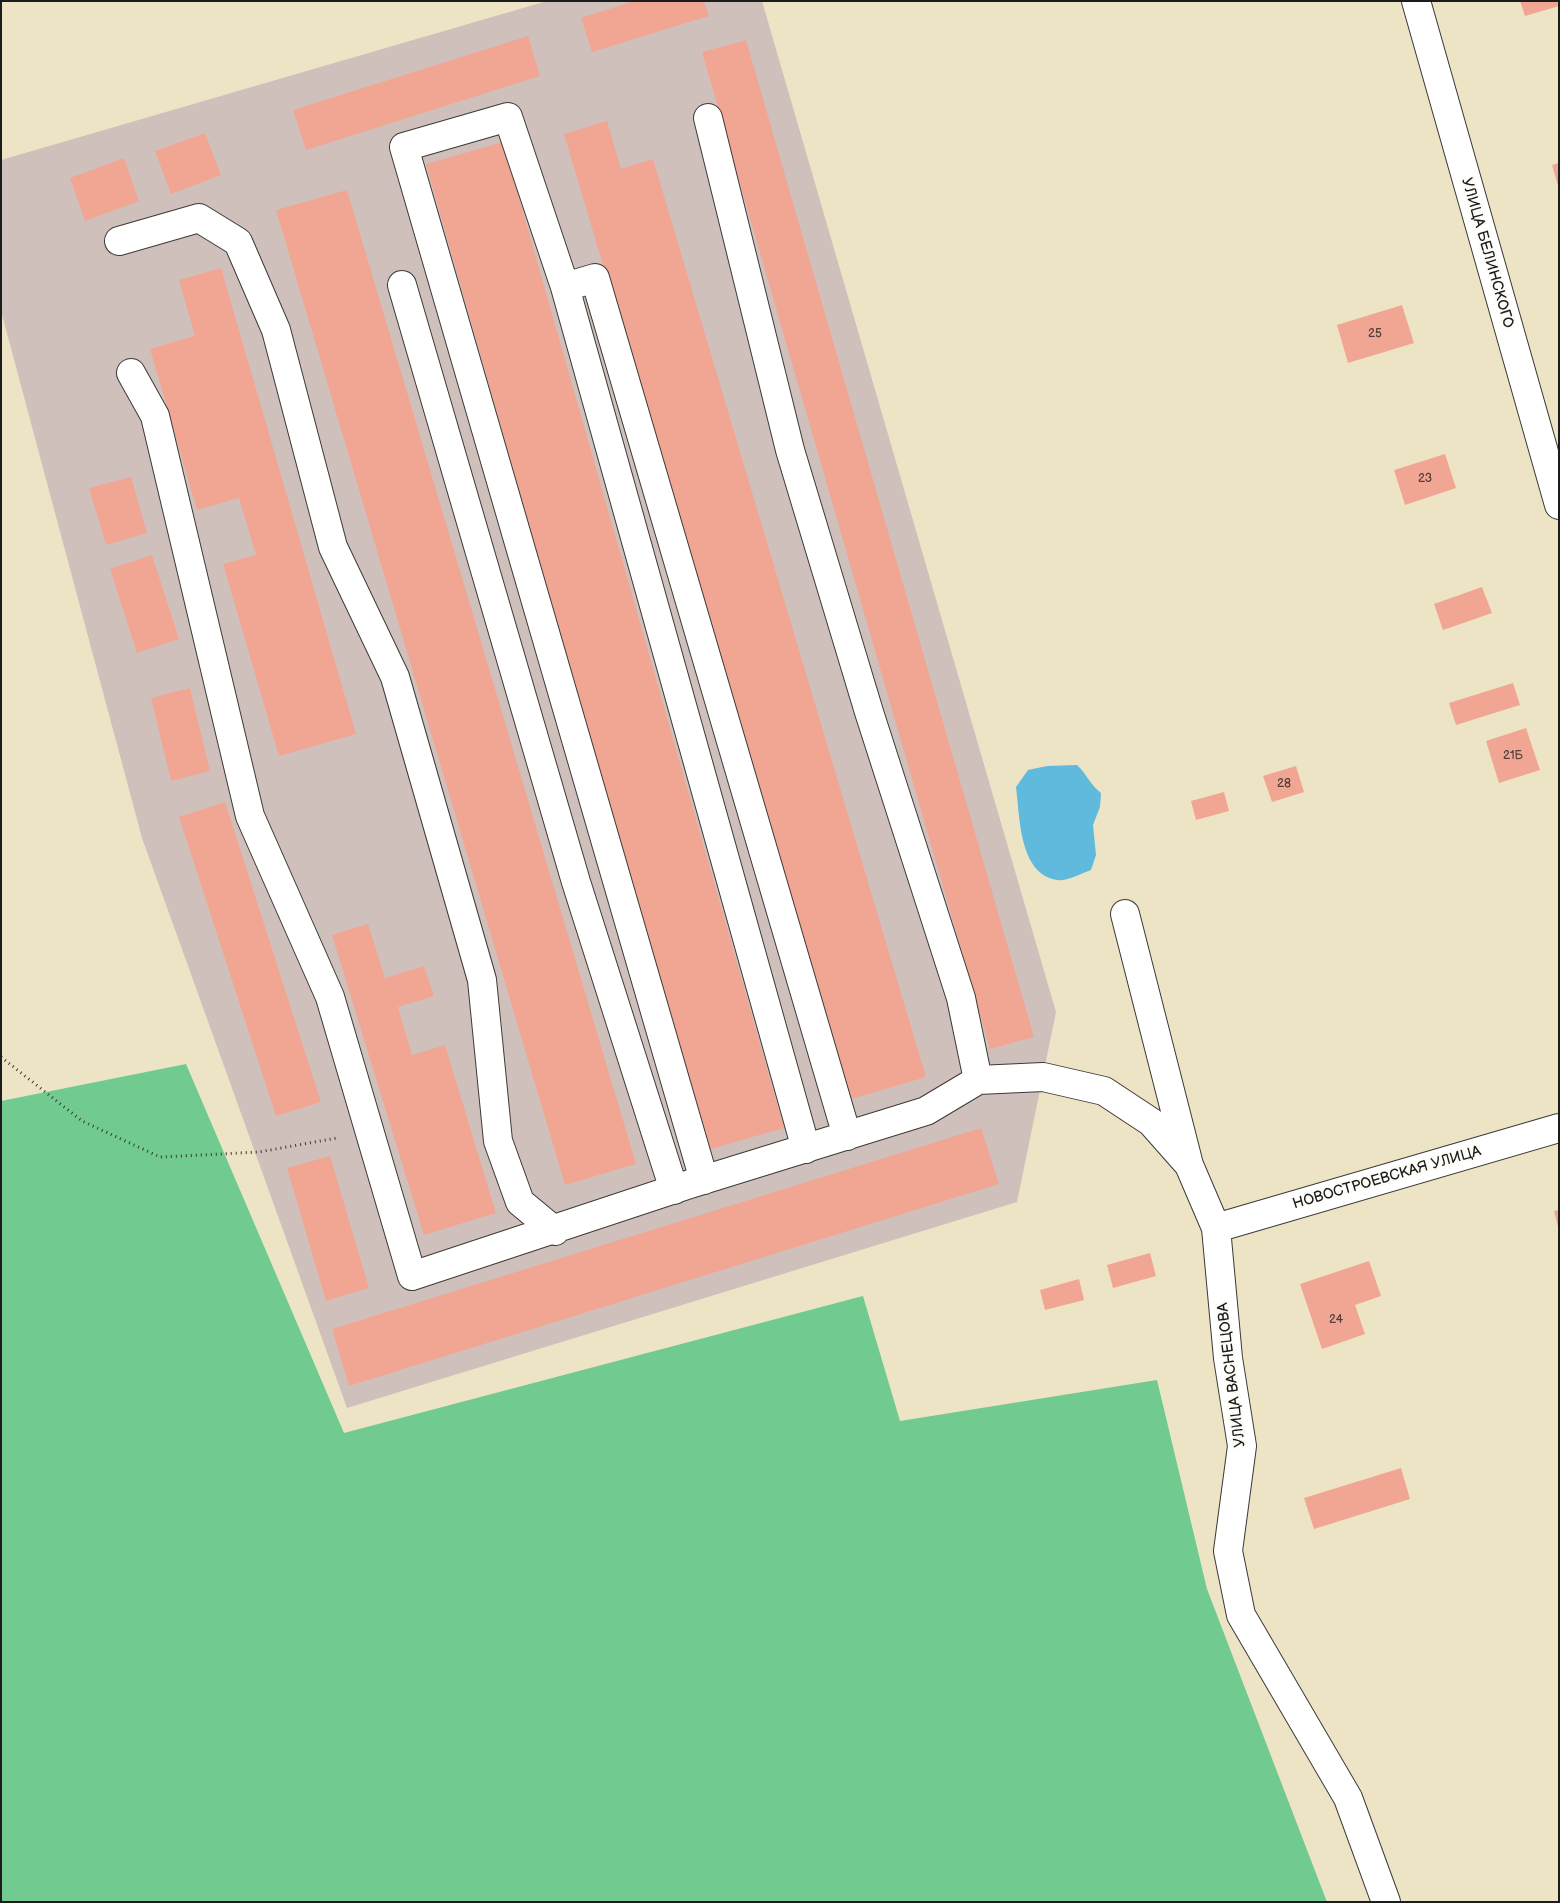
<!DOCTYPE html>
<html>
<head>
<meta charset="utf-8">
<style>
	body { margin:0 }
	#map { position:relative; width:1560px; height:1903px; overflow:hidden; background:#ede4c6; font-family:"Balsamiq Sans",sans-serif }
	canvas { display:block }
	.frame { position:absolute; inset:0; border:2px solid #1c1c1c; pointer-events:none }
</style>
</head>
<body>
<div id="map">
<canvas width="1560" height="1903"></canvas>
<div class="frame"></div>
</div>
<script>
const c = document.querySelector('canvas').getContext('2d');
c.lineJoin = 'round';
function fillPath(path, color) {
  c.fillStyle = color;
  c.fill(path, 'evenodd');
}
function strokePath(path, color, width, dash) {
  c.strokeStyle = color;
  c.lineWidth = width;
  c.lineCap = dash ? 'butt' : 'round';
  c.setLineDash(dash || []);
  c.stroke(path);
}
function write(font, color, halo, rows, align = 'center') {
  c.font = font + ' "Balsamiq Sans",sans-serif';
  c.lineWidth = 5;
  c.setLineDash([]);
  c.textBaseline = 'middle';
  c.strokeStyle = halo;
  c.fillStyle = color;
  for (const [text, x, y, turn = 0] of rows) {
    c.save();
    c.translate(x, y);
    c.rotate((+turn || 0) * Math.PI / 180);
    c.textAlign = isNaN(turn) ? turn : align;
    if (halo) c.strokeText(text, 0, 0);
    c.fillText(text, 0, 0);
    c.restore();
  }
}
fillPath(new Path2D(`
	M547,1h215l294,1011 -39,190 -670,206 -205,-570 -141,-527v-151z`), '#d0c0bc');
fillPath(new Path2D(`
	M186,1064l158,369 519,-137 37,125 257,-41 50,209 120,313h-1326v-801z`), '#71ca90');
fillPath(new Path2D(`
	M1077,765c10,9 13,20 24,28l-1,14 -7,18 3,30 -5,15c-9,3 -25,12 -34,10 -38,-6 -37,-63 -41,-93l12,-17 19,-4z`), '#5fbadd');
fillPath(new Path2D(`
	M634,1h70l5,15 -117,36 -11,-34z
	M1520,1h37l2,5 -34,10z
	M528,36l12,40 -234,74 -13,-40z
	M746,40l288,997 -44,12 -288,-997z
	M607,121l14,48 32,-10 273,918 -75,22 -287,-965z
	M205,133l16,42 -50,19 -16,-43z
	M503,142l281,986 -77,22 -281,-986z
	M124,158l15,43 -54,20 -15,-43z
	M1559,163v22l-1,1 -6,-21z
	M347,190l289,974 -71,21 -289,-975z
	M221,268l135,466 -77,22 -56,-192 33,-9 -17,-57 -42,12 -47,-161 45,-13 -16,-56z
	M1402,305l12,38 -66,20 -11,-38z
	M1445,454l11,34 -51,17 -11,-35z
	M131,477l16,56 -41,12 -17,-57z
	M152,555l27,84 -42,14 -27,-84z
	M1482,587l10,26 -49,17 -9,-26z
	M1513,683l7,22 -64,20 -7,-22z
	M190,688l20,83 -39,10 -20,-83z
	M1526,728l14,42 -41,13 -13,-42z
	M1296,766l8,26 -32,10 -9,-26z
	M1224,792l5,19 -33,9 -5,-19z
	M225,802l96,300 -45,14 -97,-299z
	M368,924l17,54 39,-12 10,30 -36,11 14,48 33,-10 51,168 -72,22 -92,-300z
	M981,1128l18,56 -650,202 -17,-57z
	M330,1156l39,132 -43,13 -39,-133z
	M1559,1210v16l-1,1 -4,-16z
	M1150,1253l6,23 -43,12 -6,-23z
	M1369,1261l12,35 -26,9 10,29 -43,15 -22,-65z
	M1079,1279l5,21 -39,10 -5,-20z
	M1401,1468l9,31 -96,30 -10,-31z`), '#f1a694');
const minor = new Path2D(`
	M1416,1l143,504
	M708,118l82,332 79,262 92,286 17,82
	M119,241l80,-23 39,24 38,88 57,217 62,130 87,303 16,161 22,61 35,29
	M402,285l174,597 98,308
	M565,287l30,-9 252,858
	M131,373l24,43 95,400 80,181 82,279 278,-92 236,-73 52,-31 65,-3 61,14 47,31 38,43
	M1125,914l64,251 27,63 12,130 14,88 -14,105 13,64 107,183 38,104
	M704,1180l-300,-1033 104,-30 57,170 241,862
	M1216,1228l343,-100`);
strokePath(minor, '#3b3a36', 30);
strokePath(new Path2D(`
	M1,1057l81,64 78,36 99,-5 78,-14`), '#3b3a36', 3, [1, 4]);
strokePath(minor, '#fff', 28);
write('12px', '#513e3a', null, [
	["25",1375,334],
	["23",1425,479],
	["21Б",1513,756],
	["28",1284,784],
	["24",1336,1320]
]);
write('15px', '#1c1c1c', '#fdfcf7', [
	["УЛИЦА БЕЛИНСКОГО",1487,253,74],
	["НОВОСТРОЕВСКАЯ УЛИЦА",1387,1178,-16],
	["УЛИЦА ВАСНЕЦОВА",1232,1375,-97]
]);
</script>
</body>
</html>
